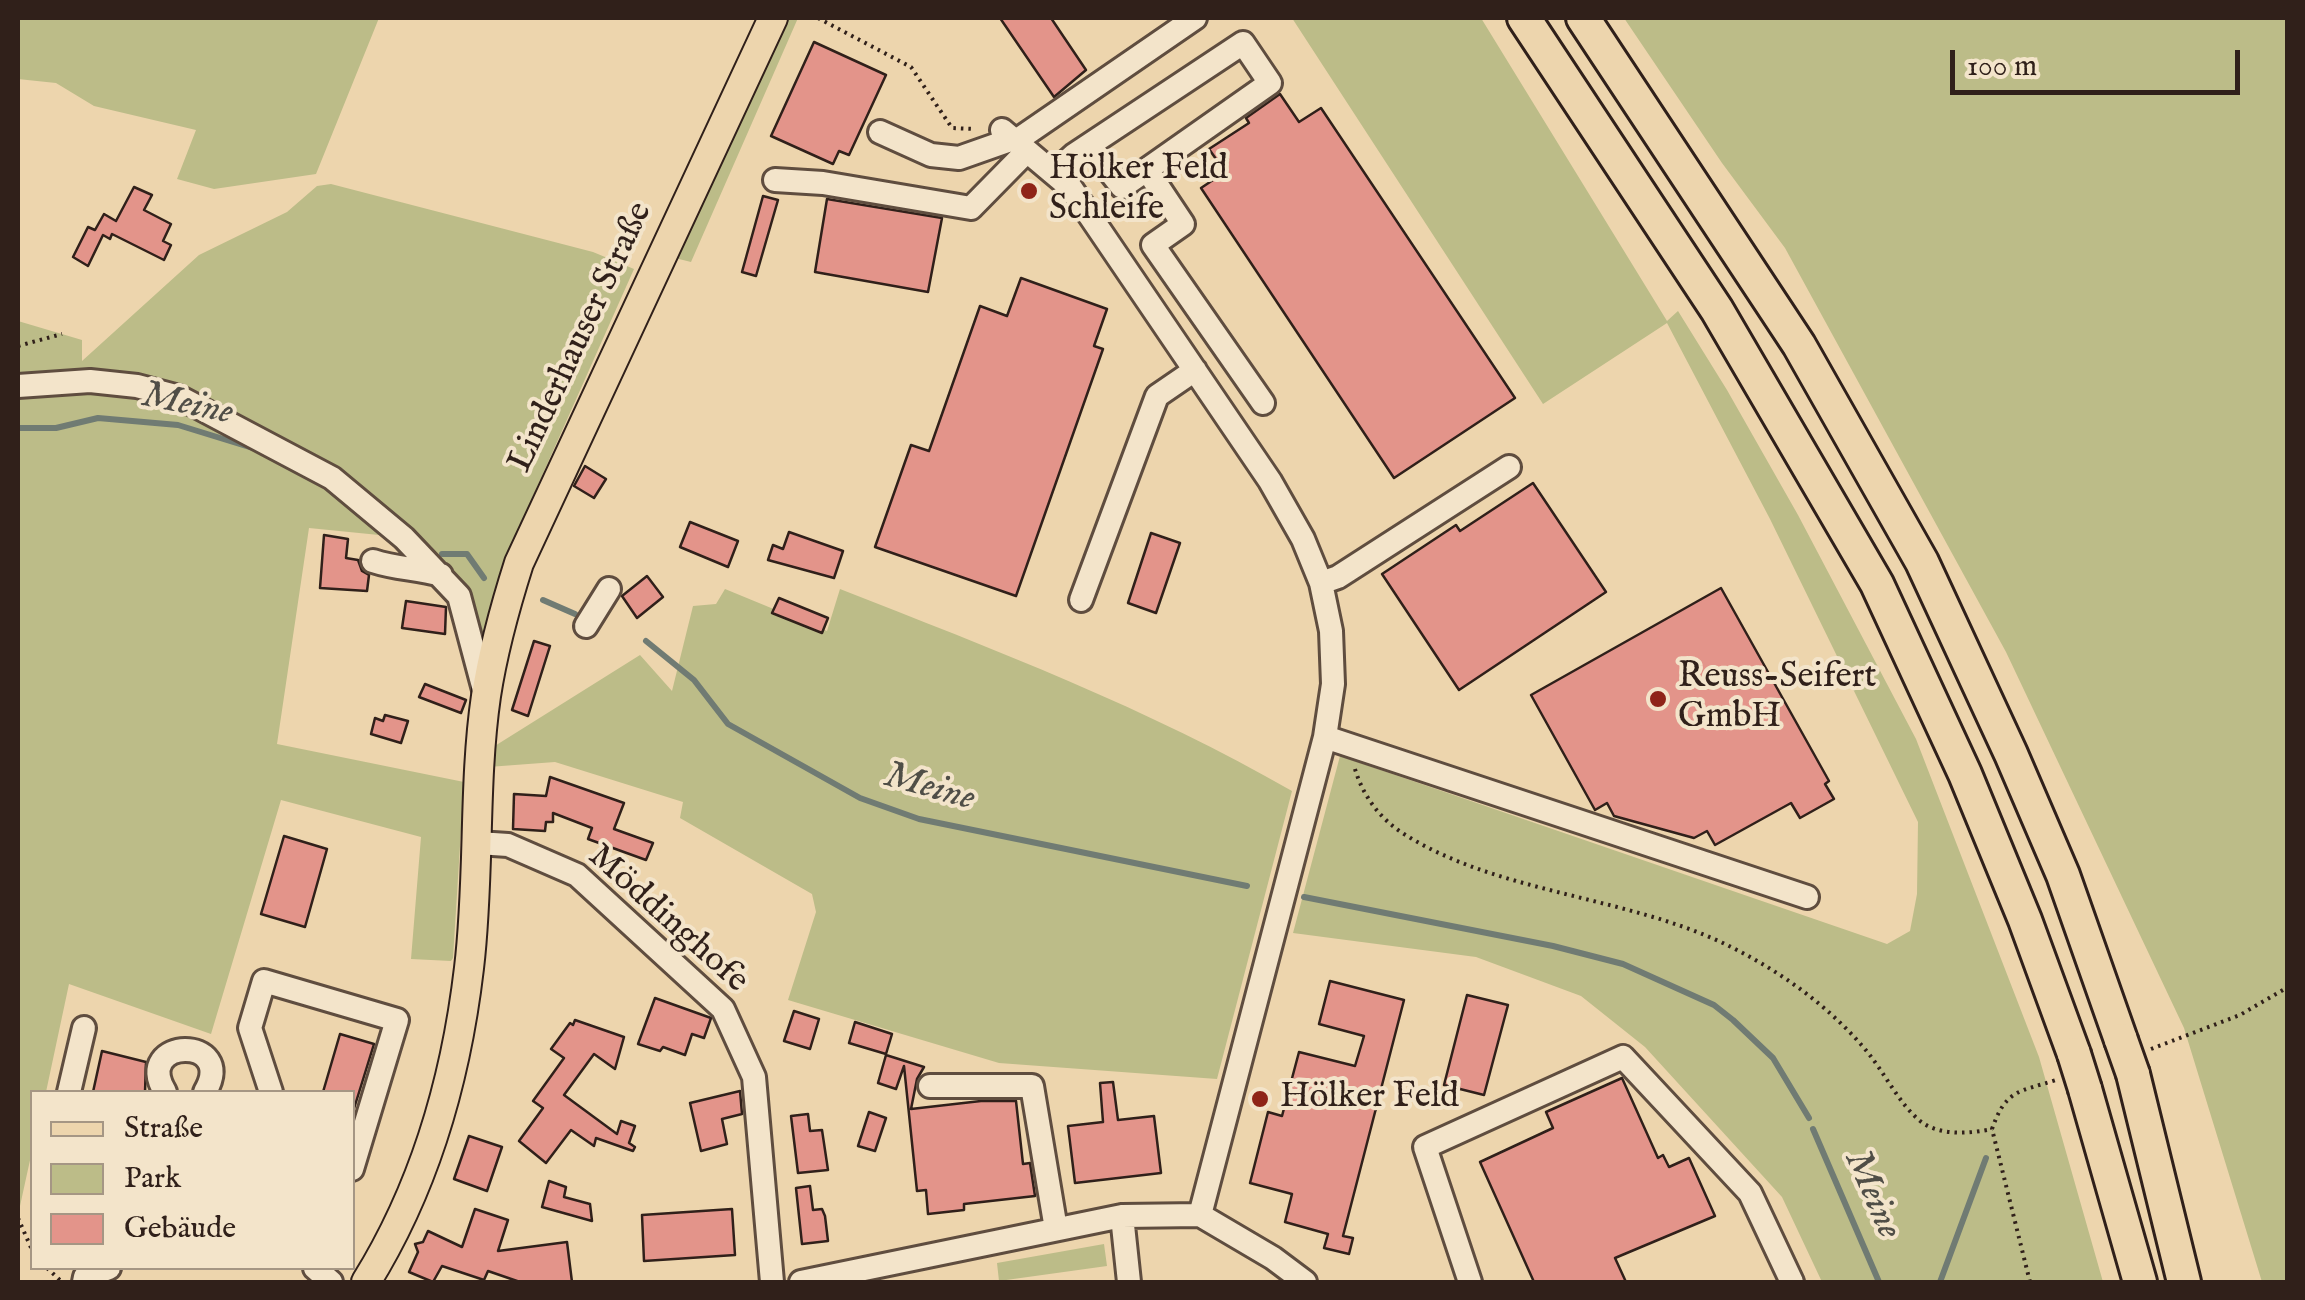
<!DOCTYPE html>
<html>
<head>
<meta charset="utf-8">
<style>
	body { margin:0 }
	#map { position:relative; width:2305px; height:1300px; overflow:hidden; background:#edd5ad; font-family:"IM FELL English",serif }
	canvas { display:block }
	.frame { position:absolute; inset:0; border:20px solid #30201a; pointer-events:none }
	.legend { position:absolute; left:30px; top:1090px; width:325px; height:180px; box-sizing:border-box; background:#f3e4ca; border:2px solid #a59684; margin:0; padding:12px 18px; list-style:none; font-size:30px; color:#30201a }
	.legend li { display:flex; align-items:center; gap:20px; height:50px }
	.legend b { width:50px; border:2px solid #a59684 }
	.scale { position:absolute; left:1950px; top:50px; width:290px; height:45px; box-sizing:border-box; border:5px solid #30201a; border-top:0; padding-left:12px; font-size:30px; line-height:35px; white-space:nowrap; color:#30201a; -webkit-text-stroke:8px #f3e4ca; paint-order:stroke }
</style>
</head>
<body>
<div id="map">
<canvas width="2305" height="1300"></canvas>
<div class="frame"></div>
<ul class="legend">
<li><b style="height:12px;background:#edd5ad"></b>Straße</li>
<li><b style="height:28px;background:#bcbc88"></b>Park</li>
<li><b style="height:28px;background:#e3948a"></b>Gebäude</li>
</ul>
<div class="scale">100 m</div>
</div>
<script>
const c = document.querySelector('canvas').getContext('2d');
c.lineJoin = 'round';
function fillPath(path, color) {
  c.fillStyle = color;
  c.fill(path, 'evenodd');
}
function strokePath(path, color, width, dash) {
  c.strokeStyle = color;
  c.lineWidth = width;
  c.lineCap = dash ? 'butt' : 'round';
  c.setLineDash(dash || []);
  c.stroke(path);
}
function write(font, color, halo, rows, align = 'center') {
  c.font = font + ' "IM FELL English",serif';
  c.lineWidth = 8;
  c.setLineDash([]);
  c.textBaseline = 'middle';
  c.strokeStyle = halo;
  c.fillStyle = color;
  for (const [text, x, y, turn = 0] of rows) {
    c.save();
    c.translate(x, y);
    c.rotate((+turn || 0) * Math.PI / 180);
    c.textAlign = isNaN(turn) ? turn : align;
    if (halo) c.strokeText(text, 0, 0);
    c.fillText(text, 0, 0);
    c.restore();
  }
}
fillPath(new Path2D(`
	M18,18h361l-63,156 -102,15 -37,-10 19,-49 -102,-24 -38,-23 -38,-4z
	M784,18h14l-107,244 -20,-5z
	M1292,18h189l186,303 11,-10 49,79 71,125 118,224 123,318 64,225h-281l-40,-85 -137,-150 -64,-51 -105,-39 -183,-24 47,-177 547,188 23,-13 7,-37 1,-72 -148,-303 -103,-196 -124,81z
	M1624,18h663v1264h-25l-78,-254 -178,-376 -221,-404 -63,-85z
	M331,184l262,68 41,17 -101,227 -24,69 -27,99 -6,-42 -87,-86 -80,-8 -32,216 187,38 -11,176 -2,3 -40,-2 10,-122 -140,-37 -70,234 -142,-50 -23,108h-14v59l-12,55 -2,-885 64,19v21l117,-106 88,-43 30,-26z
	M725,589l102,42 13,-42c153,60 310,120 452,202l-75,288 -218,-16 -211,-63 28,-88 -4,-18 -132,-76 3,-16 -128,-40 -67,5 2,-18 150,-94 32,36 21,-85 23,-2z
	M1104,1244l3,22 -108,15 -2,-18z`), '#bcbc88');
strokePath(new Path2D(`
	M18,428h38l42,-10 80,7 78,24
	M442,554h25l17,24
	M543,600l32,14
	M646,641l48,39 34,44 132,74 59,21 328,67
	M1304,897l249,49 70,18 91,41 19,15 40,38 36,60
	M1813,1129l66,153
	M1940,1282l46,-124`), '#707b73', 6);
const building = new Path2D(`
	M1000,18h51l35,52 -32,27z
	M814,42l72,33 -37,80 -10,-4 -6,13 -62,-28z
	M1280,94l19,28 22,-14 194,290 -121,80 -193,-290 24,-16 -16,-23 40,-26 -3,-5z
	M134,187l18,8 -8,15 27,14 -8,17 8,4 -7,15 -52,-26 -2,5 -7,-4 -15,31 -15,-9 15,-30 7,3 9,-16 12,7z
	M763,196l15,4 -22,76 -14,-4z
	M827,199l115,19 -14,74 -113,-20z
	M1021,278l86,31 -13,37 9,3 -87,247 -141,-49 36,-102 18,6 51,-145 27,10z
	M585,466l21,13 -12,19 -20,-12z
	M1533,483l73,109 -147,98 -77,-116 74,-49 4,6z
	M690,522l48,19 -10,26 -48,-20z
	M789,532l54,19 -9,27 -66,-18 5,-15 10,4z
	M1151,533l29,10 -24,70 -28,-10z
	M324,535l24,4 -2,19 12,2 4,11 7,4 -2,16 -47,-3z
	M647,576l16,21 -26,21 -15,-22z
	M1721,588l108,193 -4,3 9,15 -34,19 -9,-15 -76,42 -8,-14 -13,7 -80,-22 -7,-13 -12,7 -64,-115z
	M779,598l49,20 -6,15 -50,-20z
	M406,601l40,6 -1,27 -43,-6z
	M534,641l16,5 -22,70 -16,-6z
	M425,684l41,16 -5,13 -42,-16z
	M385,715l23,6 -7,22 -30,-9 4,-16 8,3z
	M550,777l74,26 -10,26 39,14 -7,17 -58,-21 4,-11 -39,-15v9h-7l-1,9 -32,-2 1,-35 32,2z
	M284,836l43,13 -22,78 -44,-13z
	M1330,981l74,19 -61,236 10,2 -4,16 -25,-6 4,-14 -43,-12 7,-28 -42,-11 18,-71 14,4 17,-64 56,14 9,-30 -45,-12z
	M1467,995l41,10 -24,90 -40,-10z
	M655,998l56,20 -7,20 -12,-4 -7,21 -22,-8 -3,4 -22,-7z
	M794,1011l25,8 -9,30 -26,-8z
	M575,1020l49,17 -9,32 -21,-15 -30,41 53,39 4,-13 14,5 -6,17 6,4 -2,4 -37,-13 -2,8 -23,-16 -25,33 -27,-22 24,-33 -10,-7 31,-43 -13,-9 19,-26 3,2z
	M855,1022l37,12 -6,20 -37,-11z
	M340,1034l34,10 -22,71v-23h-29z
	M102,1051l44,11 -1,30h-52z
	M886,1055l38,12 -7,12 -6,30 70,-8h35l7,63 7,-1 5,33 -71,8v6l-36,4 -2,-24 -9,1 -13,-125 -8,23 -18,-6z
	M1622,1078l36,80 5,-3 6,12 20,-9 26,58 -100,42 11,24h-92l-54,-120 73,-34 -7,-16z
	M1113,1082l5,38 36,-4 7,57 -86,10 -7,-57 35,-4 -3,-39z
	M740,1091l2,23 -20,5 5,25 -26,7 -11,-48z
	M869,1112l17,6 -11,33 -17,-5z
	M808,1114l2,17 12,-1 6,40 -30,3 -7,-57z
	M469,1136l33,11 -15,44 -33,-12z
	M549,1181l17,6 -2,10 26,7 2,17 -50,-14z
	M810,1186l3,24 9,-1 3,7 3,25 -26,3 -6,-56z
	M475,1209l33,11 -10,31 69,-9 5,40h-52l-32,-11 -4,9 -42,-14 -9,16 -24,-10 9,-20 -3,-8 8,-2 5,-11 34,16z
	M732,1209l3,46 -91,6 -2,-46z`);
fillPath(building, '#e3948a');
strokePath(building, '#30201a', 2.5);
const minor = new Path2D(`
	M1002,130l69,58 199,293 33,58 18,44 10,48 2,53 -8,53 -125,478
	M880,132l51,23 28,3 54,-19
	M1016,141l179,-123
	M1147,170l36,54 -30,21 110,158
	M1054,173l20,-18 169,-112 27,40 -148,104 -33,-42
	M775,180l48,3 148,25 56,-57
	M18,386l72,-5 47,5 42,11 153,81 72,60 55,58 25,94
	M373,561c24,8 44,7 68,14
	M1321,583l17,-6 171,-110
	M1081,600l76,-204 38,-26
	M586,626l23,-37
	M1325,737l482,160
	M478,843l30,2 69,30 146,134 31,68 18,205
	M930,1086h102l24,143
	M69,1092l15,-64
	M165,1092c-33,-55 73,-57 40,0
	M271,1092l-21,-64 14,-47 133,39 -45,149
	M1122,1216l7,66
	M315,1268l16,14
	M84,1282l1,-5 24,-9
	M801,1282l321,-66 78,-1 73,43 32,24
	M1470,1282l-45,-135 198,-90 127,136 42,89`);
const major = new Path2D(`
	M366,1282c59,-95 90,-203 103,-314 11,-90 4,-183 17,-272 7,-46 19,-89 33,-133l254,-545`);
const highway = new Path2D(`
	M1524,18l193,292 160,274 88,190 60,146 49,134
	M1583,18l216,327 123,217 89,192 52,121 58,165
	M2133,1074l51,208
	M2085,1089l55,193`);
strokePath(minor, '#5f4d3f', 28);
strokePath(major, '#30201a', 32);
strokePath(highway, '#30201a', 38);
strokePath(new Path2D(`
	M818,18l93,49 41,61 22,1
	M18,346l44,-12
	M1355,769c8,27 25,50 49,65 93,59 221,62 321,110 54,26 106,63 144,110 16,20 30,49 50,66 18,16 51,14 73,9
	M2151,1049l89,-34 48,-28
	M18,1218l14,32
	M47,1268l15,14
	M2030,1282l-38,-153c14,-40 27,-37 64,-49`), '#30201a', 4, [2.5, 5]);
strokePath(minor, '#f3e4ca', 22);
strokePath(major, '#edd5ad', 28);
strokePath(highway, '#edd5ad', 32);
const highwayBridge = new Path2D(`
	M2121,1040l12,34
	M2074,1054l11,35`);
strokePath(highwayBridge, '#30201a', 38, []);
strokePath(highwayBridge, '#edd5ad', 32);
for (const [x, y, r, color] of [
	[1029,191,10,"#8f2418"],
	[1658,699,10,"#8f2418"],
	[1260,1099,10,"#8f2418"]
]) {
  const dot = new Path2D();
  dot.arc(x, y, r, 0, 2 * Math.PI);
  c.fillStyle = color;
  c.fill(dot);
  strokePath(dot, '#f3e4ca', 4);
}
write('35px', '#30201a', '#f3e4ca', [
	["Hölker Feld",1049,171],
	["Schleife",1049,211],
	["Reuss-Seifert",1678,679],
	["GmbH",1678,719],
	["Hölker Feld",1280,1099]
], 'left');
write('35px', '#30201a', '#f3e4ca', [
	["Linderhauser Straße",582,338,-65],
	["Möddinghofe",667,920,42]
]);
write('italic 38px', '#504e47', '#f3e4ca', [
	["Meine",187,406,12],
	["Meine",929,789,16],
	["Meine",1871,1195,67]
]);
</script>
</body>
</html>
